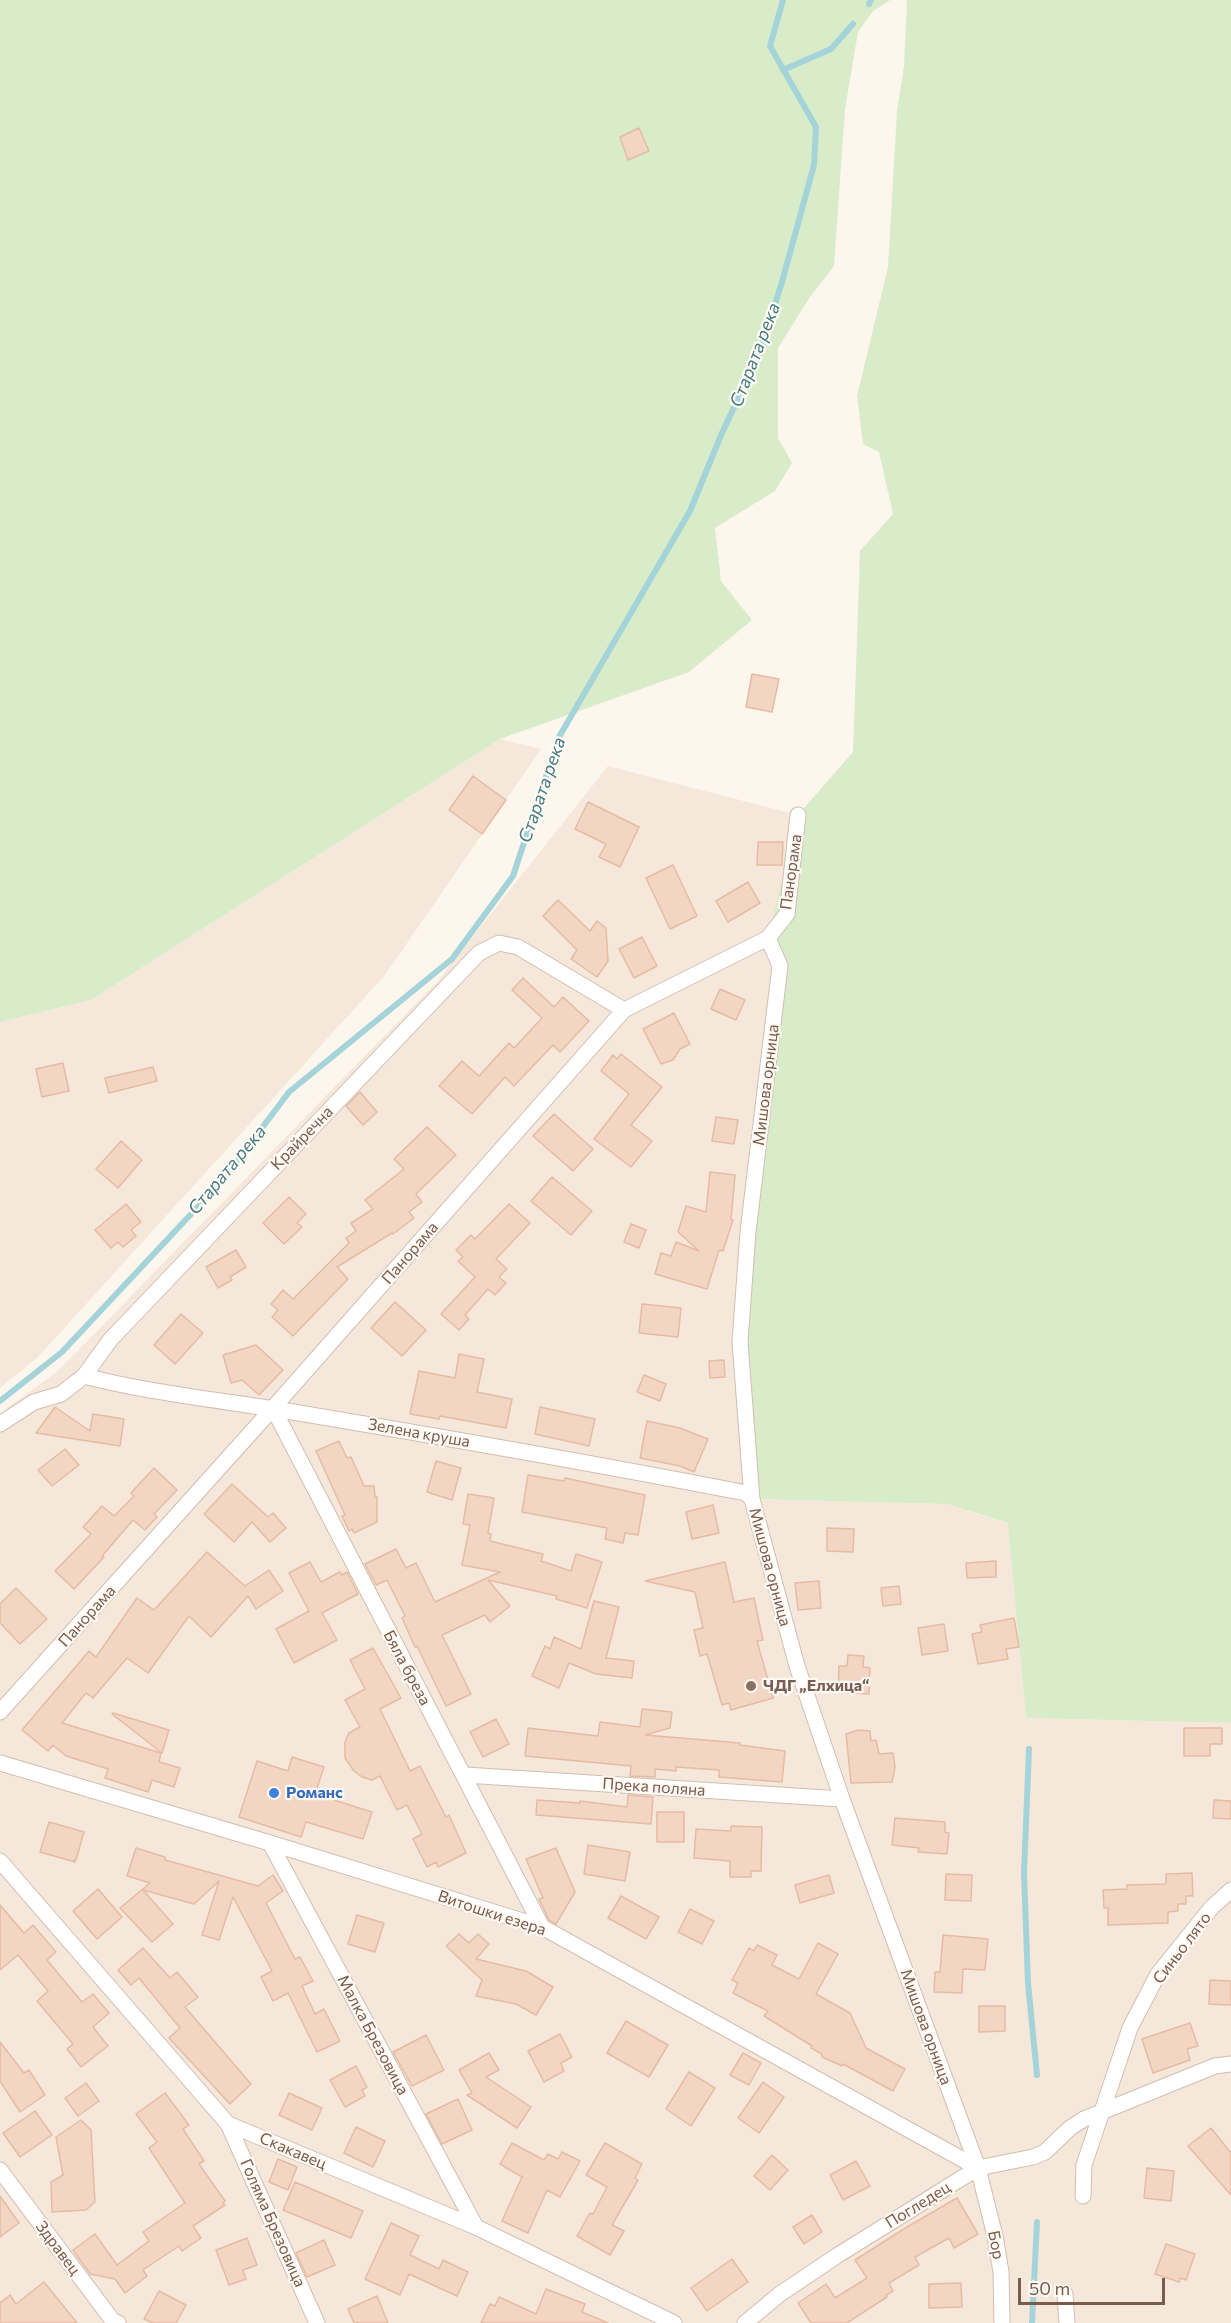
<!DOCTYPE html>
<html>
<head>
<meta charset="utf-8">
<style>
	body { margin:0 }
	#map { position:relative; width:1231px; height:2323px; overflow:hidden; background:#fdf6ec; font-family:Commissioner,sans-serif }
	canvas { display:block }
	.scale { position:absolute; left:1018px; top:2278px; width:147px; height:27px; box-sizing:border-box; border:3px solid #7a5c4d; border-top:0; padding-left:8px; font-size:18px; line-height:21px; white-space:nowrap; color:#7a5c4d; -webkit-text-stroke:4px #fffaf3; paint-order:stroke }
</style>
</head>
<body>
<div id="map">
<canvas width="1231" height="2323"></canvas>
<div class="scale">50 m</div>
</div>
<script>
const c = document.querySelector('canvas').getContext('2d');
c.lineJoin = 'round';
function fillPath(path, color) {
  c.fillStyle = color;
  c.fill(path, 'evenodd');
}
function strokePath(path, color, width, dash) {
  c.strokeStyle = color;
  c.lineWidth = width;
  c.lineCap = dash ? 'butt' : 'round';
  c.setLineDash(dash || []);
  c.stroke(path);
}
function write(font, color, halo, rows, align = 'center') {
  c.font = font + ' Commissioner,sans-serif';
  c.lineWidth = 4.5;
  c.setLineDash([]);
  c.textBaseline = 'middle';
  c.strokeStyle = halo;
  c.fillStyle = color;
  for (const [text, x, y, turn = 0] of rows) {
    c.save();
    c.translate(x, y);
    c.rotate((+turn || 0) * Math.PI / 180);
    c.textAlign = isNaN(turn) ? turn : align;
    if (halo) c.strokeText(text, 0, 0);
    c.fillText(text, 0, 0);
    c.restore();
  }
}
fillPath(new Path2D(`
	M500,739l41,10 -156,226 -347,382 -38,31v-366l91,-22z
	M608,766l190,49 -18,151 -27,533 194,5 62,20 17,194 205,5v600h-1231v-910l58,-42 379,-389z`), '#f5e8da');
fillPath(new Path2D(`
	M0,0h890l-17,11 -15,21 -13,77 -11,157 -24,31 -32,51v90l14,25 -17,28 -60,37 6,53 31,39 -63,52 -189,67 -409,261 -91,22z
	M907,0h324v1723l-205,-5 -18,-195 -61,-19 -195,-5 -12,-157 40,-375 -12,-29 30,-123 55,-63 7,-201 33,-37 -14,-62 -16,-8 -6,-48 31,-129 9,-156 7,-45z`), '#d8ecc9');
strokePath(new Path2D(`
	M869,4l2,-4
	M783,70l48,-21 22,-25
	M0,1401l62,-49 160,-171 67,-89 163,-133 61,-83 46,-139 131,-226 32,-78 38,-81 22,-70 32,-117 2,-38 -46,-81 13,-46
	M1029,1749l-5,124 4,110 9,92
	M1032,2323l5,-101`), '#a5d3da', 6);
const building = new Path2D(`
	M639,128l10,23 -21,9 -8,-23z
	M752,674l27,5 -7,33 -26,-5z
	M473,776l33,24 -24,34 -33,-24z
	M588,802l51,25 -19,40 -21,-10 7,-13 -31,-15z
	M758,842h25l-1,23h-25z
	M673,865l24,51 -27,13 -24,-51z
	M748,882l12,21 -32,19 -12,-21z
	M558,900l32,31 7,-10 9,7 2,33 -11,16 -26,-18 6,-9 -34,-34z
	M642,937l15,29 -23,12 -15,-29z
	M523,978l31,29 9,-10 26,24 -29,31 -7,-7 -39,41 -9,-9 -33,37 -33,-28 23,-25 17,15 30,-33 5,5 28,-30 -30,-28z
	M720,989l25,11 -9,20 -25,-11z
	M674,1013l16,31 -10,5 -7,11 -12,4 -18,-35z
	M621,1054l41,33 -31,38 21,16 -21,26 -37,-28 35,-45 -28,-23 12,-16 4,4z
	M63,1063l6,28 -27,6 -6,-28z
	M153,1067l4,14 -48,12 -4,-15z
	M360,1092l17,20 -14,13 -17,-19z
	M554,1114l39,35 -20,22 -40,-35z
	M716,1117l22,3 -4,24 -22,-3z
	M427,1127l29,28 -40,39 6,8 -13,10 5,6 -21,16 -1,-1 -55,34 11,12 -55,57 -21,-19 6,-7 -7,-6 12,-14 10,9 56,-56 -3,-5 10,-7 -5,-8 22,-14 -8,-9 39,-31 -10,-10z
	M121,1141l21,19 -24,28 -22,-19z
	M710,1172l25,3 -4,45h2l-10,31 -4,-1 -12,39 -52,-15 6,-21 10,3 5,-14 23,9 -21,-19 8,-26 20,6z
	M552,1177l40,34 -21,24 -40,-34z
	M289,1197l17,17 -9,9 5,4 -18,17 -21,-21z
	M126,1204l15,18 -10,8 5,6 -13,11 -5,-5 -7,6 -16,-18z
	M509,1204l21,19 -34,36 11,10 -8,8 7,6 -11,12 -7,-6 -23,26 4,4 -10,11 -18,-16 34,-37 -17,-16 5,-4 -7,-7 15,-15 4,4z
	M631,1224l15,6 -7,18 -15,-6z
	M236,1250l10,17 -16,10 2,3 -14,8 -12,-21z
	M395,1302l31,28 -24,26 -31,-28z
	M642,1304l39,4 -3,29 -39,-4z
	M181,1314l22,19 -28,31 -21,-19z
	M256,1345l27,25 -24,25 -17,-15 -11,3 -8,-28z
	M459,1354l25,5 -7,33 35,7 -6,29 -66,-12 -1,3 -29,-5 9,-43 36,7z
	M724,1360l1,17 -15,1 -1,-17z
	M644,1375l22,9 -6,17 -23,-9z
	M55,1407l35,24 3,-17 31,5 -4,27 -84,-13z
	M540,1407l55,12 -6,27 -54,-12z
	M647,1421l33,7 28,11 -14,33 -14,-6 -40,-8z
	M339,1441l8,17 4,-1 13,29h10l1,11h2v25l-23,11 -2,-4 -3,2 -7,-15 3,-1 -29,-64z
	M65,1449l14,16 -27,21 -14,-16z
	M436,1461l25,7 -9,32 -25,-8z
	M154,1468l23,22 -23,24 3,3 -12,13 -12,-10 -31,36 2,1 -30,32 -19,-18 36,-37 -8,-7 19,-21 12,10 20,-20 -3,-3z
	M528,1475l36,6 1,-3 80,17 -7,40 -13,-2 -2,10 -18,-4 2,-11 -85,-16z
	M232,1484l36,33 5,-4 13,15 -16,14 -18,-20 -18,20 -30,-28z
	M468,1494l26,4 -6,35 3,1 -1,7 53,13 -2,7 30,10 5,-17 26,8 -15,46 -31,-9 1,-3 -69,-16 22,26 -20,16 -5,-7 -43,20 29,59 -25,12 -29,-60 -2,1 -13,-29 3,-2 -18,-36 -11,5 -11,-21 31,-15 10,19 10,-5 19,39 65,-30 -38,-7 8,-40 -7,-1z
	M713,1505l6,28 -27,6 -6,-27z
	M827,1528l27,1 -1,23 -26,-1z
	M207,1552l38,34 24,-16 14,21 -27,18 -8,-13 -37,41 -22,-21 -41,57 -21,-15 -34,40 -7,-5 -24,30 99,30 -2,9 21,6 -6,19 -22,-7 -4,12 -43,-14 3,-9 -42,-13 -13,-11 -5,6 -26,-21 67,-79 7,6 41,-59 17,12z
	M996,1561v16l-29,1 -1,-15z
	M310,1562l11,20 19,-10 2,3 5,-3 11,22 -36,19 15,27 -43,23 -18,-34 33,-18 -20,-38z
	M725,1562l9,40 20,-4 9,42 -6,1 16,57 -42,12 -2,-7 -7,2 -15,-51 -7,2 -6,-26 9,-2 -8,-36 -50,-11z
	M819,1581l2,27 -23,2 -3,-27z
	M899,1586l2,18 -18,2 -2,-18z
	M16,1588l31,31 -27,25 -20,-21v-19z
	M594,1601l25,6 -13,51 28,3 -2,17 -36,-4 -27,-11 -10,25 -27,-12 13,-30 5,3 4,-12 27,12z
	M1014,1618l5,29 -13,2 2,10 -30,5 -6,-30 10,-2 -2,-7z
	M944,1624l4,27 -26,4 -4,-27z
	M373,1648l28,50 -21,11 30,62 10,-5 26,51 3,-2 17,38 -28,14 -2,-5 -9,5 -14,-28 9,-5 -15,-29 -10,5 -17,-34 -8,4 -10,-3 -8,-6 -9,-13v-16l4,-9 11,-6 -15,-27 20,-11 -15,-29z
	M848,1655l16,1 -1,11 7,1 -1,26 -31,-2 1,-26h8z
	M642,1709l30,3 -2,16 -25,7 95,8v2l45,6 -3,31 -63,-5v-7l-43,-3v4l-21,-2v8l-25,-1 1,-10 -106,-10 3,-28 70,8 2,-14 40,5z
	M113,1713l56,17 -7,23 -50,-39z
	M496,1719l13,25 -26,13 -13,-25z
	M1184,1728h38v16h-12v12h-26z
	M858,1730l12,1 1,10 5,-1 3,14 14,-1 2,14 -3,15 -41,1 -5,-49z
	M292,1757l32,10 -9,27 57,18 -9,27 -57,-17 -5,15 -62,-20 18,-56 31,10z
	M628,1795l25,2 -2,27 -115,-9 1,-15 43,3v-2l47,6z
	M1214,1800l17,1v18l-18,-1z
	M657,1812h27v30h-27z
	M895,1818l50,4v10l4,1 -2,21 -29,-2 1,-4 -27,-3z
	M49,1822l35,10 -8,28h-2l1,2 -35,-10z
	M731,1826l31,1 -1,44h-10v6h-21v-16l-36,-3 2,-29 35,2z
	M588,1845l42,7 -5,29 -41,-7z
	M136,1848l29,9v3l93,26 15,-11 10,16 -17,12 29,56 5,-2 13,24 -11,5 13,28 9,-5 16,32 -23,11 -29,-59 -15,8 -12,-24 11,-6 -39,-74 -14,43 -17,-5 17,-54 -25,23 -51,-14 30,34 -21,18 -32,-34 30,-25 -23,-7z
	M556,1848l19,44 -19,32 -7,-4 -10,-21 4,-1 -17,-39z
	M1192,1873l1,23h-7v8h-8v7l-10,1v11l-60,2v-17h-4l-1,-18 24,-1v-4l39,-1v-10z
	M946,1874l26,1 -1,26 -26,-1z
	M829,1875l5,18 -34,10 -5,-18z
	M98,1889l24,28 -25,22 -24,-28z
	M621,1896l38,21 -13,22 -38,-21z
	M0,1905l24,28 9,-8 23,27 -9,8 35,42 11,-8 16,19 -16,14 15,19 -27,21 -14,-18 6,-5 -36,-43 11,-10 -30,-36 -18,15z
	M690,1909l24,12 -12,23 -24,-12z
	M357,1915l27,8 -9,29 -27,-8z
	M459,1934l10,9 9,-9 11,10 -13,15 50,12 27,16 -17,28 -20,-11 -40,-8 6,-16 -36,-34z
	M943,1935l45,4 -3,31 -22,-1 -1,24 -28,-1 1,-20h5z
	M818,1943l20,11 -22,40 34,19 16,35 39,21 -12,22 -50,-27 -1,2 -20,-9v-3l-11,-6 1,-2 -48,-30 4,-5 -35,-18 5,-10 -6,-3 17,-32 5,3 3,-6 20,10 -5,10 27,14z
	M143,1948l27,30 7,-6 21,25 -13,10 66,77 -21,20 -61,-66 11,-10 -41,-50 -8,7 -13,-15z
	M1210,1980l21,1v24l-22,-1z
	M979,2006h26v25l-26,1z
	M626,2021l42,24 -19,32 -42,-24z
	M1190,2023l8,23 -11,3 3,11 -37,13 -11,-34z
	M560,2034l12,23 -11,6 3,8 -20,11 -16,-31z
	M426,2035l18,35 -32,16 -19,-34z
	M0,2042l24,31 5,-3 16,25 -25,17 -20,-31z
	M489,2053l10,17 -13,7 45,30 -14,21 -50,-33 5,-2 -13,-23z
	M743,2053l18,10 -12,22 -19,-10z
	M356,2066l11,21 -5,3 3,6 -20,11 -15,-27z
	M689,2072l26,16 -24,38 -25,-17z
	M763,2082l21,15 -25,36 -21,-15z
	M86,2083l13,18 -21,15 -13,-18z
	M165,2093l24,32 -6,4 21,32 -5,3 26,37 -2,2 2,2 -32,21 8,12 -19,13 -3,-5 -36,24 4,6 -22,17 -10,-14 -25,-5 -17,-24 22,-16 22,31 32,-24 -6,-9 42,-29 -36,-55 8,-6 -21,-28z
	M289,2093l33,15 -10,22 -33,-15z
	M458,2099l14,31 -30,14 -16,-30z
	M35,2111l17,24 -32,22 -17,-24z
	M81,2120l10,10 4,72 -9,8 -34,2 -1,-30 12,-7 -7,-38z
	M356,2127l29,14 -12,26 -29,-14z
	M1211,2128l20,25v42l-43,-49z
	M512,2143l32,17 4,-6 10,5 4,-7 18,9 -20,36 -13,-7 -19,43 -26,-12 20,-44 -22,-13z
	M605,2143l37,21 -7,14 3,2 -26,45 12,6 -14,24 -33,-19 13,-23 3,1 14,-27 -21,-12z
	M772,2155l16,15 -18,20 -16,-14z
	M278,2159l19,8 -9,23 -19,-8z
	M856,2161l14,25 -27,14 -13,-25z
	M1147,2168l27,3 -3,30 -27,-3z
	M295,2182l68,29 -12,27 -68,-28z
	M0,2196l19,27 -19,14z
	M957,2198l21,36 -24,14 -5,-10 -34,19 4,8 -30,18 4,8 -7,4 1,2 -40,26h-36l-13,-20 28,-19 9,14 32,-20 -12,-18 52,-33z
	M812,2215l10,17 -18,12 -11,-17z
	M391,2223l28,13 -9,19 29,14 4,-9 25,12 -11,24 -48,-22 -9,21 -35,-16z
	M247,2238l10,27 -14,5 3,9 -17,6 -13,-35z
	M324,2240l11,25 -28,12 -11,-24z
	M1166,2244l29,10 -9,26 -6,-2 -1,4 -24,-8z
	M732,2259l16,23 -41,29 -16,-23z
	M44,2282l33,41h-77v-20l10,-8 6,9z
	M961,2283l1,24 -33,1v-24z
	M546,2289l39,15 -3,8 26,11h-127l9,-19 5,2 4,-9 37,17z
	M159,2291l27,14 -10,18h-23l-9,-4z
	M377,2296l11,27h-34l-6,-14z`);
fillPath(building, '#f3d5c3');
strokePath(building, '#e6bba3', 1.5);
const minor = new Path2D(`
	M768,938l12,28 -32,266 -8,110 12,157 45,167 45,133 136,369 17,68 6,36 1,51
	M84,1376c70,18 144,25 215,37 149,25 298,51 447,80l6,6
	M273,1408l269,519
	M0,1424l34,-22 27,-8 23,-18 27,-37 368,-386 20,-10 19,4 106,63
	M0,1712l273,-304 351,-398 144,-72 19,-24 11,-99
	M0,1763l270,80 272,84 436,241
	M465,1775l377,24
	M270,1843l206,384
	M0,1861l228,263 248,103 198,96
	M228,2124l89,199
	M0,2170l113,151 5,2
	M1083,2196l1,-31 46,-137 28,-54 54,-67 19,-17
	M1065,2294l2,29
	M745,2323l35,-29 58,-39 140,-87 55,-11 12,-5 25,-24 14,-9 131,-53 16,-2`);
strokePath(minor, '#d1beb0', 17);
strokePath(minor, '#fff', 15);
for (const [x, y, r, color] of [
	[751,1686,6,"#8d6e63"],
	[274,1793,6,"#3f7fe0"]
]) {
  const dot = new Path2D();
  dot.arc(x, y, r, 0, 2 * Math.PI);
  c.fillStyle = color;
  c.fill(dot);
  strokePath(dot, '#fffaf3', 2);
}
write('16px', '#7a5c4d', '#fffaf3', [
	["Панорама",791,872,-82],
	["Мишова орница",766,1085,-83],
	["Крайречна",302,1138,-46],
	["Панорама",410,1253,-49],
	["Зелена круша",419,1433,10],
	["Мишова орница",770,1567,75],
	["Панорама",87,1616,-48],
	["Бяла бреза",407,1668,62],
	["Прека поляна",654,1787,4],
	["Витошки езера",492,1913,18],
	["Синьо лято",1182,1948,-53],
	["Мишова орница",926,2027,70],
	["Малка Брезовица",373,2035,62],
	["Скакавец",293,2151,23],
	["Погледец",918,2205,-32],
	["Голяма Брезовица",273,2223,66],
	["Бор",996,2245,79],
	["Здравец",58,2248,53]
]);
write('bold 16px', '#785e54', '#fffaf3', [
	["ЧДГ „Елхица“",763,1686]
], 'left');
write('bold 16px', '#366cbe', '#fffaf3', [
	["Романс",286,1793]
], 'left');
write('italic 18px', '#437c86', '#fffaf3', [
	["Старата река",755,355,-69],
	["Старата река",542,790,-71],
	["Старата река",227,1170,-50]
]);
</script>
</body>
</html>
